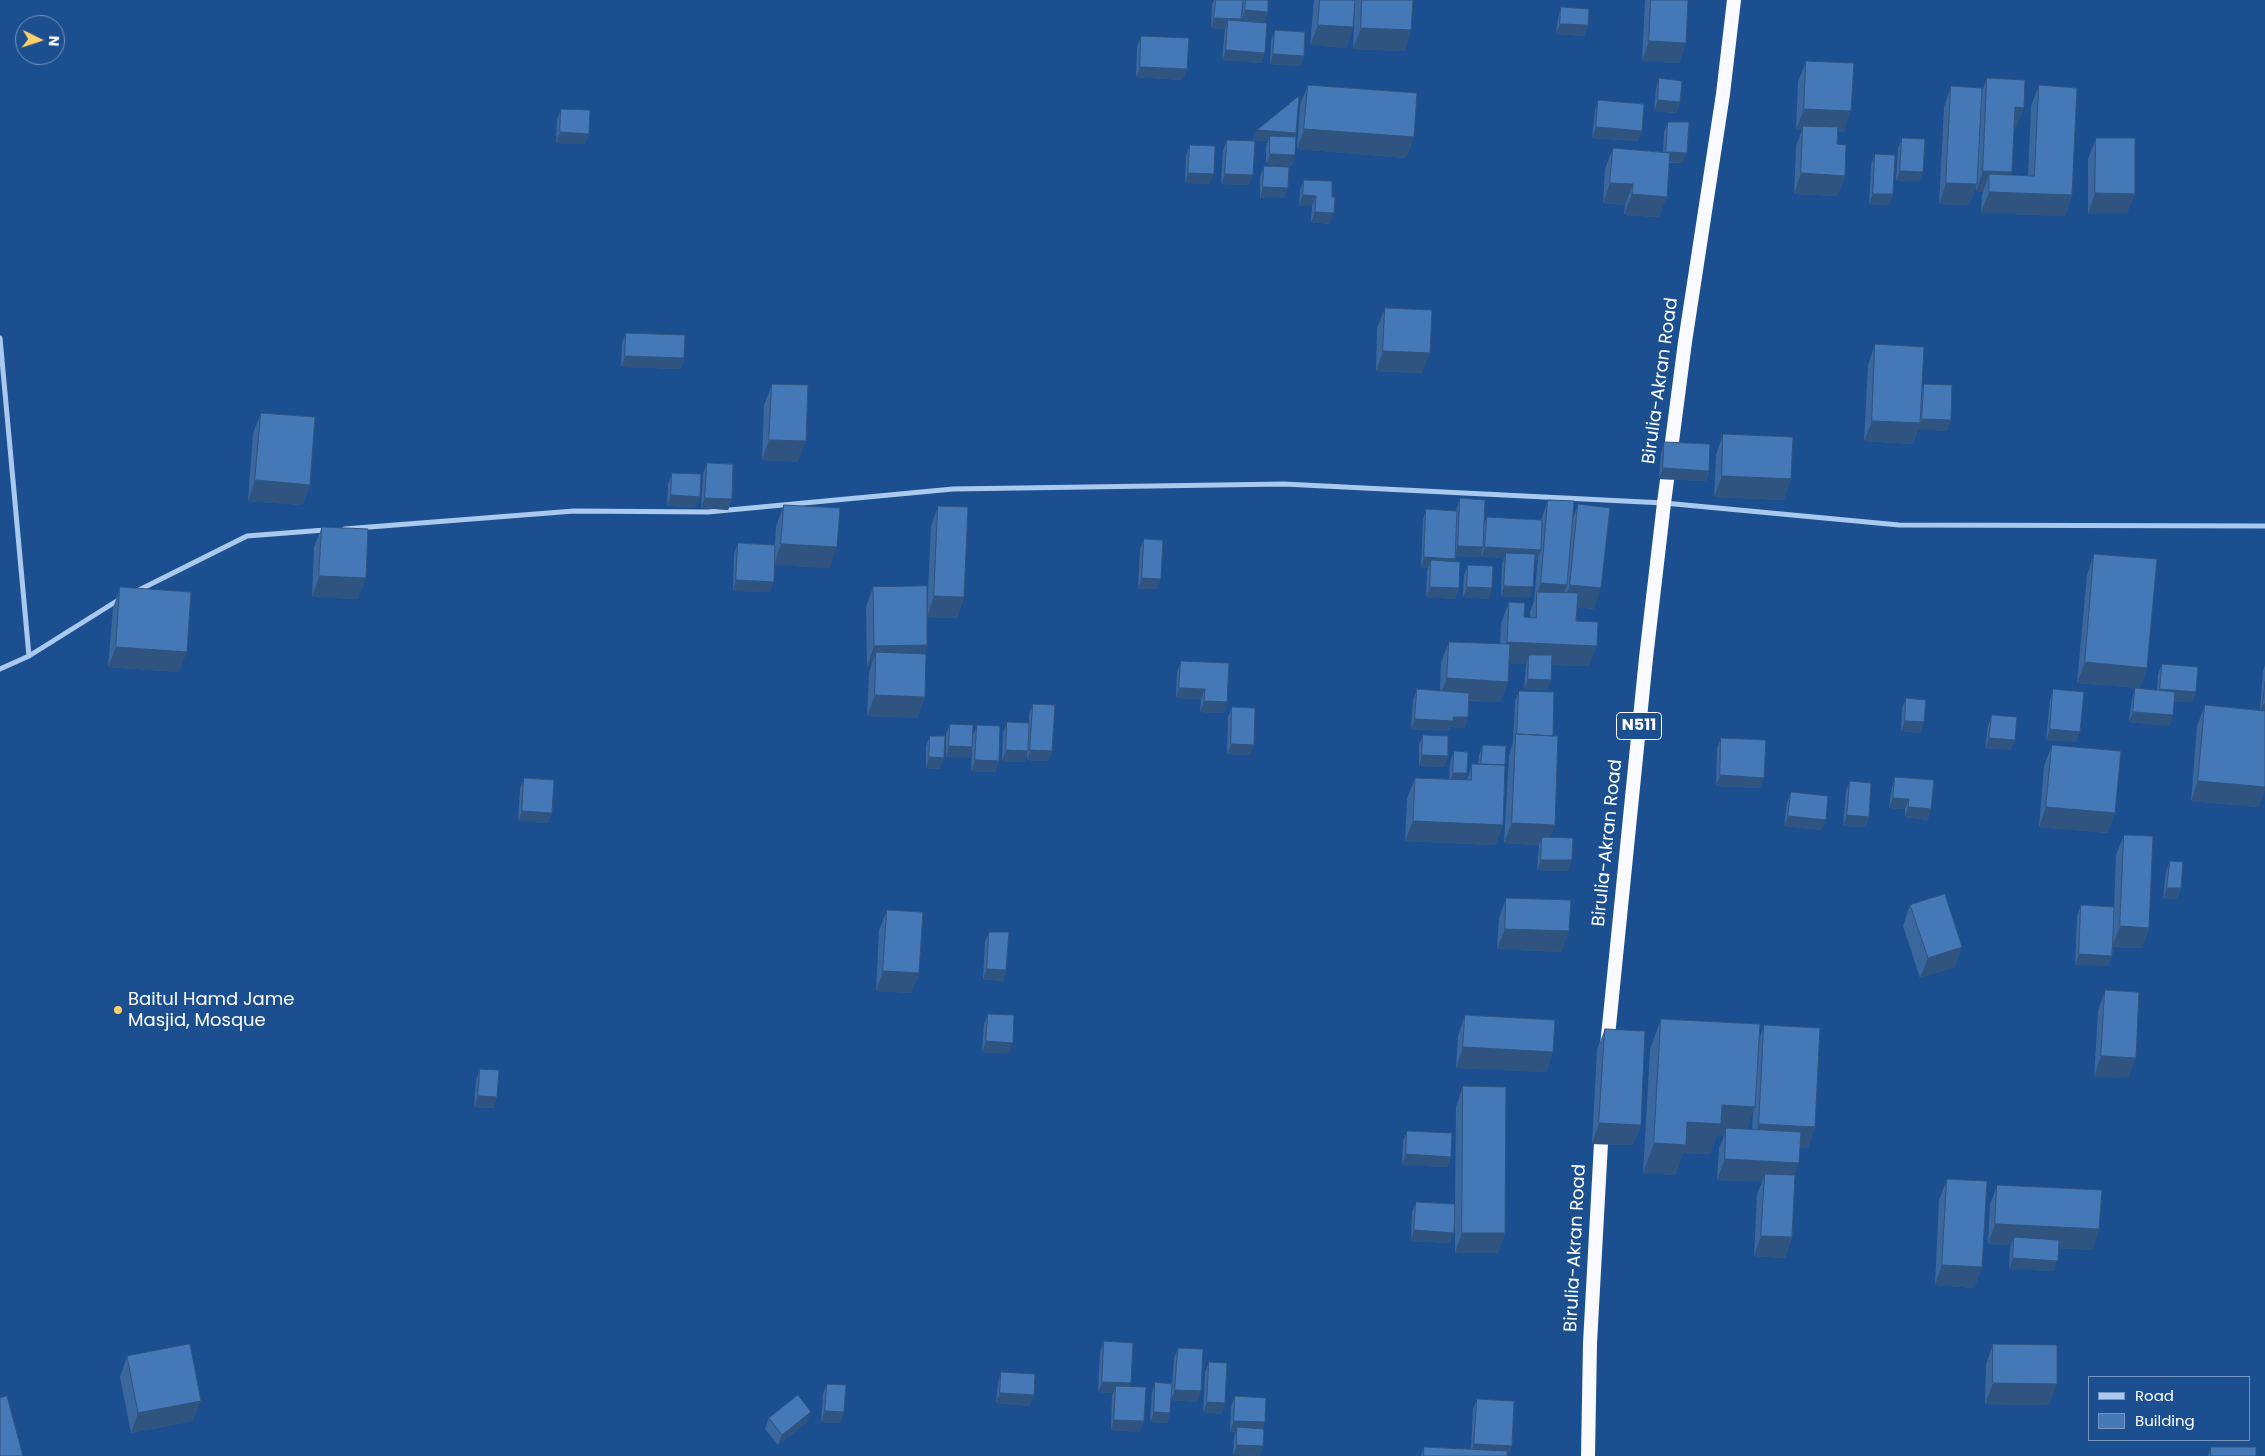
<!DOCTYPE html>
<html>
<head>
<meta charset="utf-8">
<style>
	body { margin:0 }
	#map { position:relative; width:2265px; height:1456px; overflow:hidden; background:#1b4f8f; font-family:Poppins,sans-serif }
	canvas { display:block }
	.legend { position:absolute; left:2088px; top:1376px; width:162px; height:65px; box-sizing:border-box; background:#1b4f8f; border:1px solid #7695bc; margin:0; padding:6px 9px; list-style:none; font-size:15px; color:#fff }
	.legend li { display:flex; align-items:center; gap:10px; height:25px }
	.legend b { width:25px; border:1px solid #7695bc }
	.north { position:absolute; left:15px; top:15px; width:50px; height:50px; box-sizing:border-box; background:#1b4f8f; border:1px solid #7695bc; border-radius:50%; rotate:94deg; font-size:14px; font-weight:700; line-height:20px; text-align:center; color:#fff }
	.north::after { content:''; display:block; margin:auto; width:18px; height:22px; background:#ffd166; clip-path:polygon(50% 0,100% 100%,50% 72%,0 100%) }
</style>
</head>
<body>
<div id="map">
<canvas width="2265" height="1456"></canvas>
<ul class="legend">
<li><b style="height:6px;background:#a9c9ee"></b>Road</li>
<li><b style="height:14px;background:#4478b7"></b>Building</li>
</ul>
<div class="north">N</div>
</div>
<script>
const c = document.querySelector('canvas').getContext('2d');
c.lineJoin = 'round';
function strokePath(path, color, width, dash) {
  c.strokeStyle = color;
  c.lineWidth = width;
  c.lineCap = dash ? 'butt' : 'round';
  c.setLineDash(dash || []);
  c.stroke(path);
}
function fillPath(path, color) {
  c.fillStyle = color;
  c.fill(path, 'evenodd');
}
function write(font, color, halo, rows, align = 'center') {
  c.font = font + ' Poppins,sans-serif';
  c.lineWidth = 4;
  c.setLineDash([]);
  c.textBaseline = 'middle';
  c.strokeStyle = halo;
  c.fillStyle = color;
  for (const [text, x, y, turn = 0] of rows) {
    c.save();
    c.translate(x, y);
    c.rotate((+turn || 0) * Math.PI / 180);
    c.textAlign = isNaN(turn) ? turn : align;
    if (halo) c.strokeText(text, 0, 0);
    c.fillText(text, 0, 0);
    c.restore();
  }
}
strokePath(new Path2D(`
	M0,338l29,318
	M344,529l230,-18 134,1 245,-23 331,-5 380,19 235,22 366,1
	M137,591l110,-55 78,-6
	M0,669l29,-13 91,-57`), '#a9c9ee', 5);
strokePath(new Path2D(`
	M1607,1046l39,-388 18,-155 21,-161 38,-248 11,-94
	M1588,1456l2,-113 12,-218`), '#f8faff', 14);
fillPath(new Path2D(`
	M1214,0h29l-2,21 24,32 -4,10 -39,-3 3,-31 -14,-1 1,-23z
	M1243,0h25v12l-4,11 -22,-3z
	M1314,0h41l-2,27 -7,21 -36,-3z
	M1355,0h58l-2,30 -7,21 -51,-2z
	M1645,0h43l-2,43 -7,20 -37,-2z
	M1561,7l27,18 -4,11 -28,-2 2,-16z
	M1275,30l29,26 -4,10 -30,-2 1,-23z
	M1141,36l42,44 -47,-3 1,-30z
	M1806,61l38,71h-6l-1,12 8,32 -8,20 -43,-2 2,-48 6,-16h-6l2,-48z
	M1659,78l21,24 -4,11 -22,-2 2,-22z
	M1987,78l29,50h-2l-3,47 17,1 3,-70 8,-21 33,110 -7,21 -84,-3 1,-18 1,-3 -7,-1v-4l-7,18 -30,-1 5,-97 7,-21 30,8z
	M1308,85l106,52 -8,21 -109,-9 3,-44z
	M1598,100l40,41 -46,-3 3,-27z
	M561,109l28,25 -4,10 -29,-1 1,-24z
	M1668,122l15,41h-14l-10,54 -35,-2 1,-10 -22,-2 2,-34 8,-21 50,4 1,-20z
	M1257,130l39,3 -1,4 -3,29 -26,-2v-18l2,-5 -15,-1z
	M1902,138l21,34 -4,10 -23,-1 2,-33z
	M2096,138l31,76h-39v-55z
	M1227,140l26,35 -4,10 -28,-1 2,-34z
	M1190,145l20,39 -25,-1 1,-28z
	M1875,154l18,40 -4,11 -20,-1 2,-39z
	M1264,166l20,32h-24v-21z
	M1304,180l28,17 -2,27 -19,-2 1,-16h-13l1,-16z
	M1385,308l37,65 -46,-2 1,-43z
	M626,333l58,25 -3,11 -60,-2 1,-24z
	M1875,344l47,44 2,-4 23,47 -29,-2 -5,15 -49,-3 4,-76z
	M772,384l26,78 -36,-2 2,-55z
	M261,413l49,72 -8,20 -54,-4 5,-68z
	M1723,434l61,66 -70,-3 2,-42z
	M1664,442l45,29 -3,10 -47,-2 2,-26z
	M707,463l25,36 -4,11 -27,-2 2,-34z
	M672,473l24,34 -29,-1 1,-22z
	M1460,498l24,26 3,-7 54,3 7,-20 24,21 6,-17 16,105 -17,-2 -1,14 13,45 -38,-1v15l-4,10 -23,-1 2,-25 -17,-1 -1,19 -8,20 -31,-1 -1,16 -4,11 -14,-1 -1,4 -38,-2 2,-29 4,-11 23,2 1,-29 8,-20 51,2 1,-21 8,-21 15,15h6v-5l4,-11 4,-43 -1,2h-2l-5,38 -29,-2 1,-33 2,-5 -23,-1 1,-6 -2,6 -24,-1 -2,5 5,27 -4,11 -29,-2 1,-26 1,-3h-7l2,-48 3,-11 30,2z
	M784,505l46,63 -56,-3 -4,27 -37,-1 1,-37 4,-11 37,2 1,-19z
	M938,506l26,91 -7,21 -30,-1 4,-91z
	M322,527l36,72 -46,-2 2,-50z
	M1144,539l13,50h-19l2,-40z
	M2094,554l53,114 -7,20 -63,-5 10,-108z
	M1468,565l21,34 -26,-2 1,-22z
	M120,587l59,85 -71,-5 5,-59z
	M873,587l54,58 -3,9 1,43 -8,21 -50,-2 2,-43 2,-7h-4l-1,-59z
	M1181,661l43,52 -24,-1 1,-13 -25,-1 1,-26z
	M2162,664l34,28 -4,10 -18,-1 -1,14 -4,11 -40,-4 3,-23 3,-11 22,3 1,-17z
	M2265,665v124l-7,18 -67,-6 6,-75 8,-21 55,5 3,-40z
	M2053,689l23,53 -30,-2 4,-40z
	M1519,691l34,45 2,89 -5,12 18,34 -31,-1 2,-25 -35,-2 5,-88 4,-13 2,-41z
	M1906,698l18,24 -4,11 -19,-2 1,-23z
	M1033,704l19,47 -4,10 -21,-1v-7l-3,9 -22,-1 1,-29 4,-10 22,1v-9z
	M1232,707l18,48 -23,-1 1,-37z
	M1992,715l19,35 -26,-2 3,-22z
	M950,724l23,11 4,-10 22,36 -4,11 -24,-1 1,-23 -3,10 -23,-1v-23z
	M1423,735l25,21 -4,11 -25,-1v-21z
	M930,736l10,33 -14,-1v-22z
	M1721,738l39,50 -44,-2 1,-37z
	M1483,745l20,80 -8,20 -90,-4 2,-43 8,-20 34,1 1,-17 4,-11 13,22 -3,7h3l5,-16h6l1,-9z
	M2052,745l56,88 -69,-6 5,-61z
	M1895,777l33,43 -23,-3v-8l-16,-1 3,-21z
	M524,778l28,35 -4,10 -30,-2 2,-32z
	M1850,781l19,36 -4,10 -22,-1 3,-35z
	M1791,792l35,28 -4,10 -38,-4 3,-23z
	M2124,835l25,93 -7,20 -30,-1v9l-4,10 -33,-1 2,-49 4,-11 33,2 2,-52z
	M2170,861l11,27 -4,11 -14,-1 3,-27z
	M1506,898l56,54 -65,-3 2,-31z
	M1910,905l45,62 -35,11 -17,-52z
	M887,910l32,63 -8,20 -35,-2 3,-61z
	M989,932l17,38 -3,11 -20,-2 2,-37z
	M2105,990l23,88 -34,-1 4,-66z
	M988,1014l21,40 -27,-2 2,-28z
	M1465,1015l88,37 -7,20 -90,-4 2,-32z
	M1661,1019l98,21 5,-15 51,102 -7,21 -8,-1 -6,28 -2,62 -7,21 -31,-2 3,-62 5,-12 -45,-2 2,-32 5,-12 -7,-1 -7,19 -27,-1 -8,22 -32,-2 7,-124zM1753,1112l-1,17h-5z
	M1605,1029l36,96 -8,20 -41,-1 5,-95z
	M480,1069l14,39 -20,-1 2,-27z
	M1463,1086l42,147 -7,20h-43v-44l-5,34 -39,-2 1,-29 4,-10 39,2 1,-97z
	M1407,1131l44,26 -4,10 -45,-2 1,-24z
	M1947,1179l28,109 -40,-3 4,-85z
	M1997,1185l102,44 -7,21 -33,-2 -5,23 -45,-2 1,-21 1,-3 -23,-1 2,-39z
	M1104,1341l26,45 10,46 -29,-2 1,-34 1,-3 -15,-1 2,-40z
	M1993,1344l56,61 -64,-1 1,-39z
	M1178,1348l19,54 -26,-2 3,-42z
	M127,1356l66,65 -62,12 -11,-56z
	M1209,1362l16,41 -4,11 -18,-2 2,-40z
	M1001,1372l29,34 -34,-3 2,-20z
	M1155,1382l15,31 -3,10 -17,-1 2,-29z
	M827,1384l17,28 -4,11 -19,-1 2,-28z
	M1235,1396l30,26 -3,7 -2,27 -27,-1 1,-17 2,-6 -6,-1 1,-25z
	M1477,1399l31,57h-87l3,-9 47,2 2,-40z
	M769,1418l38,4 -29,23 -13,-16z
	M2211,1447l45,9h-48z`), '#3a679d');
fillPath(new Path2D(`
	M1245,10l23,2 -4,11 -22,-3z
	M1214,18l27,1 -3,11 -10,-10 -3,9 -14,-1z
	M1560,24l28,1 -4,11 -28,-2z
	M1318,25l35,2 -7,21 -36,-3z
	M1361,28l50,2 -7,21 -51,-2z
	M1649,41l37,2 -7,20 -37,-2z
	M1226,50l39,3 -4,10 -39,-3z
	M1273,54l31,2 -4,10 -30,-2z
	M1140,67l47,2 -4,11 -47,-3z
	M1658,100l22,2 -4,11 -22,-2z
	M2015,107l9,1 -8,20 -9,-1z
	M1804,109l47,2 -7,21 -41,-2v-4l-1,4h-6z
	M1596,127l46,4 -4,10 -46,-3z
	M1304,129l110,8 -8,21 -109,-9z
	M1257,130l39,3 -4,10 -22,-7 -2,5 -15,-1z
	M560,132l29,2 -4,10 -29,-1z
	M1666,152l21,1 -4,10 -21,-1z
	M1270,154l25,1 -3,11 -26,-2z
	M1900,171l23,1 -4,10 -23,-1z
	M1983,171l29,1 -7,21 67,2 -7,21 -84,-3 8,-21v-18l-6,18 -7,-1z
	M1188,173l26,1 -4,10 -25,-1z
	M1801,173l44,3 -8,20 -43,-2z
	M1225,174l28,1 -4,10 -28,-1z
	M1610,183l23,1 -8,21 -22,-2z
	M1946,183l31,1 -8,21 -30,-1z
	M1263,187l25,1 -4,10h-24z
	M2095,193l40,1 -8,20h-39z
	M1632,194l35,3 -8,20 -35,-2z
	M1873,194h20l-4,11 -20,-1z
	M1303,195l13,1 -4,10h-13z
	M1315,212l19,1 -4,11 -19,-2z
	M1383,351l47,2 -8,20 -46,-2z
	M625,356l59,2 -3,11 -60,-2z
	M1922,419l29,1 -4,11 -29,-2 -5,15 -49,-3 8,-20 48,2z
	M769,440l37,1 -8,21 -36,-2z
	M1663,468l46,3 -3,10 -47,-2z
	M1722,476l69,3 -7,21 -70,-3z
	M255,480l55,5 -8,20 -54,-4z
	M671,495l29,2 -4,10 -29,-1z
	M705,498l27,1 -4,11 -27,-2z
	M781,544l56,3 -7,21 -56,-3z
	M1458,546l25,1 -3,10 -26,-1z
	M1485,547l56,3 -4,10 -31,-1v-6l-2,5 -23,-1z
	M1424,557l31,2 -3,10 -21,-9 -3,8h-7z
	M319,576l47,2 -8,21 -46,-2z
	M1142,578l19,1 -4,10h-19z
	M736,580l38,2 -4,10 -37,-1z
	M1541,583l26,2 -8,21 -22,-12z
	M1570,585l31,3 -7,21 -32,-3z
	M1504,586l29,1 -3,11 -29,-2z
	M1430,587l29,1 -4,11 -29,-2z
	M1467,587l25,1 -3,11 -26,-2z
	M934,596l30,1 -7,21 -30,-1z
	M1507,642l90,4 -8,20 -60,-2v-9l-3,9 -27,-1z
	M927,645l-7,20 -44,-13 -5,14h-4l7,-20z
	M116,647l71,5 -8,20 -71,-5z
	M2085,662l62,6 -7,20 -63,-5z
	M1447,678l61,4 -8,20 -61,-3z
	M1528,679l23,1 -4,10 -23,-1z
	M1179,688l26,1 -4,10 -25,-1z
	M2160,689l36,3 -4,10 -36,-3z
	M875,695l50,2 -8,21 -50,-2z
	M1204,701l23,1 -3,11 -24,-1z
	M2263,704h2v11l-6,-1z
	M2133,712l40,3 -4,11 -40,-4z
	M1453,717h15l-4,11 -14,-1 -1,4 -38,-2 4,-10z
	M1905,721l19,1 -4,11 -19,-2z
	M2050,729l30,3 -4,10 -30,-2z
	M1989,738l26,2 -4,10 -26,-2z
	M1231,744l23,1 -4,10 -23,-1z
	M949,746l23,1 -3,11 -23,-1z
	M1006,750l22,1 -4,11 -22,-1z
	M1030,750l22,1 -4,10 -21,-1z
	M1422,755l26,1 -4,11 -25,-1z
	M929,757l15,1 -4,11 -14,-1z
	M975,760l24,1 -4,11 -24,-1z
	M1453,773h14l-4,10h-14z
	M1720,775l44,3 -4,10 -44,-2z
	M2198,781l67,6v2l-7,18 -67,-6z
	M1893,798l16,1 -4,10 -16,-1z
	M1908,807l23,2 -3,11 -23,-3z
	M2046,807l69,6 -7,20 -69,-6z
	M522,811l30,2 -4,10 -30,-2z
	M1847,815l22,2 -4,10 -22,-1z
	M1788,816l38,4 -4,10 -38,-4z
	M1413,821l90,4 -8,20 -90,-4z
	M1512,823l43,2 -8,21 -5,-9 -3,8 -35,-2z
	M1541,860h31l-4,11 -31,-1z
	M2167,888h14l-4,11 -14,-1z
	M2120,926l29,2 -7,20 -30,-1z
	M1505,929l64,2 -7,21 -65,-3z
	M1962,947l-7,20 -35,11 8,-20z
	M2079,954l33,2 -4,10 -33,-1z
	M987,969l19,1 -3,11 -20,-2z
	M883,971l36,2 -8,20 -35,-2z
	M986,1041l27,2 -4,11 -27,-2z
	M1463,1047l90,5 -7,20 -90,-4z
	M2101,1056l35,2 -8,20 -34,-1z
	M478,1096l19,1 -3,11 -20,-1z
	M1722,1105l33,2 -11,30 -18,-9 -2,8 -7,-1 -7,19 -27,-1 -8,22 -32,-2 11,-30 33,-21z
	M1599,1123l42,2 -8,20 -41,-1z
	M1759,1124l56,3 -7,21 -56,-3z
	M1406,1154l45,3 -4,10 -45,-2z
	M1725,1159l74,4 -8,21 -26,-10 -3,8 -45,-2z
	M1995,1224l104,5 -7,21 -79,-4 1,-9 -3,8 -23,-1z
	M1414,1230l40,3 -4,10 -39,-2z
	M1462,1233h43l-7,20h-43z
	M1761,1236l31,1 -7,21 -31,-2z
	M2013,1258l45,3 -4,10 -45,-2z
	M1942,1265l40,2 -7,21 -40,-3z
	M1102,1382l29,1 -4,11 -11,-8 -3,7 -15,-1z
	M1993,1383l64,1 -8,21 -64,-1z
	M1175,1390l26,1 -4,11 -26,-2z
	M1000,1393l34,2 -4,11 -34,-3z
	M201,1401l-8,20 -62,12 7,-20z
	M1207,1402l18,1 -4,11 -18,-2z
	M825,1411l19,1 -4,11 -19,-1z
	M811,1412l-4,10 -29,23 4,-10z
	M1154,1412l16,1 -3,10 -17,-1z
	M1114,1420l30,1 -4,11 -29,-2z
	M1234,1421l31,1 -4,11 -24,-6 -1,5 -6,-1z
	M1474,1444l38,2 -4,10 -38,-2z
	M1237,1445l26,1 -3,10 -27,-1z`), '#305480');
const building = new Path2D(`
	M1216,0h27l-2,19 -27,-1z
	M1246,0h22v12l-23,-2z
	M1320,0h35l-2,27 -35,-2z
	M1362,0h51l-2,30 -50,-2z
	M1651,0h37l-2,43 -37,-2z
	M1561,7l28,2 -1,16 -28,-1z
	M1228,20l39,3 -2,30 -39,-3z
	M1275,30l30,2 -1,24 -31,-2z
	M1141,36l48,2 -2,31 -47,-2z
	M1806,61l48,2 -3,48 -47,-2z
	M1659,78l23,3 -2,21 -22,-2z
	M1987,78l38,2 -1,28 -9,-1 -3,65 -29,-1z
	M1308,85l109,8 -3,44 -110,-8z
	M2039,85l38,3 -5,107 -83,-3v-18l45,2z
	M1951,86l31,2 -5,96 -31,-1z
	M1299,96l-3,37 -39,-3z
	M1598,100l46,4 -2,27 -46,-4z
	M561,109l29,1 -1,24 -29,-2z
	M1668,122h21l-2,31 -21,-1z
	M1803,126l35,1 -1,17 9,1 -1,31 -44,-3z
	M1270,136l26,1 -1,18 -25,-1z
	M1902,138l23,1 -2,33 -23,-1z
	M2096,138h39v56l-40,-1z
	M1227,140l28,1 -2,34 -28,-1z
	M1190,145l25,1 -1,28 -26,-1z
	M1613,148l57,5 -3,44 -35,-3 1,-10 -23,-1z
	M1875,154l20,1 -2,39h-20z
	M1264,166l25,1 -1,21 -25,-1z
	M1304,180l28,1v16h3l-1,16 -19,-1 1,-16 -13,-1z
	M1385,308l47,2 -2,43 -47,-2z
	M626,333l59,2 -1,23 -59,-2z
	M1875,344l49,3 -4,76 -48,-2z
	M772,384l36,1 -2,56 -37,-1z
	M1924,384l28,1 -1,35 -29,-1z
	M261,413l54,4 -5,68 -55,-5z
	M1723,434l70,3 -2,42 -69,-3z
	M1664,442l46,2 -1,27 -46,-3z
	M707,463l26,1 -1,35 -27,-1z
	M672,473l29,1 -1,23 -29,-2z
	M1460,498l25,2 -2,47 -25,-1z
	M1548,500l26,1 -7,84 -26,-2z
	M1578,504l32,4 -9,80 -31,-3z
	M784,505l56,3 -3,39 -56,-3z
	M938,506l30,1 -4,90 -30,-1z
	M1426,509l31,2 -2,48 -31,-2z
	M1487,517l55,3 -1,30 -56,-3z
	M322,527l46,2 -2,49 -47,-2z
	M1144,539l19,1 -2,39 -19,-1z
	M738,543l37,2 -1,37 -38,-2z
	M1506,553l29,1 -2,33 -29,-1z
	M2094,554l63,5 -10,109 -62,-6z
	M1431,560l29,2 -1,26 -29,-1z
	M1468,565l25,1 -1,22 -25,-1z
	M927,586v59l-53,1 -1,-59z
	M120,587l71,5 -4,60 -71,-5z
	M1537,592l41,1 -2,28 22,1 -1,24 -90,-4 2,-40 16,1 -1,14 12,1z
	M1449,642l61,2 -2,38 -61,-4z
	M876,652l50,2 -1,43 -50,-2z
	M1529,655h23l-1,25 -23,-1z
	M1181,661l48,2 -2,39 -23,-1 1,-12 -26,-1z
	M2162,664l36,3 -2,25 -36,-3z
	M2265,682v22h-2z
	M2135,688l40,4 -2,23 -40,-3z
	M1417,689l52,4 -1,24h-15v4l-38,-2z
	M2053,689l31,3 -4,40 -30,-3z
	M1519,691l35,1 -1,44 -36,-2z
	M1906,698l20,2 -2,22 -19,-1z
	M1033,704l22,1 -3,46 -22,-1z
	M2205,705l60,6v76l-67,-6z
	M1232,707l23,1 -1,37 -23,-1z
	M1992,715l25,2 -2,23 -26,-2z
	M1007,722l22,1 -1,28 -22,-1z
	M950,724l23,1 -1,22 -23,-1z
	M977,725l23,1 -1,35 -24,-1z
	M1516,734l42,2 -3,89 -43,-2z
	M1423,735l25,1v20l-26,-1z
	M930,736h15l-1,22 -15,-1z
	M1721,738l45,2 -2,38 -44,-3z
	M1483,745l23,1 -1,19 -24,-1z
	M2052,745l69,6 -6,62 -69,-6z
	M1454,751l14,1 -1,21h-14z
	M1472,764l33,1 -2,60 -90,-4 2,-43 56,2z
	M1895,777l39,3 -3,29 -23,-2 1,-8 -16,-1z
	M524,778l30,2 -2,33 -30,-2z
	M1850,781l21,2 -2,34 -22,-2z
	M1791,792l37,4 -2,24 -38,-4z
	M2124,835l29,1 -4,92 -29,-2z
	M1542,837l31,1 -1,22h-31z
	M2170,861l13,1 -2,26h-14z
	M1945,894l17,53 -34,11 -18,-53z
	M1506,898l65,2 -2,31 -64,-2z
	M2081,905l33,2 -2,49 -33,-2z
	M887,910l36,2 -4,61 -36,-2z
	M989,932h20l-3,38 -19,-1z
	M2105,990l34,2 -3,66 -35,-2z
	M988,1014l26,1 -1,28 -27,-2z
	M1465,1015l90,5 -2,32 -90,-5z
	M1661,1019l99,5 -5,83 -33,-2 -1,19 -34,-2 -1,23 -32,-2z
	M1764,1025l56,3 -5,99 -56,-3z
	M1605,1029l40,2 -4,94 -42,-2z
	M480,1069l19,1 -2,27 -19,-1z
	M1463,1086l43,1 -1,146h-43z
	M1726,1128l75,4 -2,31 -74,-4z
	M1407,1131l45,2 -1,24 -45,-3z
	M1765,1174l30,1 -3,62 -31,-1z
	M1947,1179l40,2 -5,86 -40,-2z
	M1997,1185l105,5 -3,39 -104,-5z
	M1416,1202l39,2 -1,29 -40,-3z
	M2014,1237l45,3 -1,21 -45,-3z
	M1104,1341l29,2 -2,40 -29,-1z
	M190,1344l11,57 -63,12 -11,-57z
	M1993,1344l64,1v39l-64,-1z
	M1178,1348l25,1 -2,42 -26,-1z
	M1209,1362l18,1 -2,40 -18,-1z
	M1001,1372l34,2 -1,21 -34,-2z
	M1155,1382l17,2 -2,29 -16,-1z
	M827,1384l19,1 -2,27 -19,-1z
	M1116,1386l30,1 -2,34 -30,-1z
	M798,1395l13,17 -29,23 -13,-17z
	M7,1396l16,60h-23v-58z
	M1235,1396l31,2 -1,24 -31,-1z
	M1477,1399l37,2 -2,45 -38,-2z
	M1237,1427l27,2 -1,17 -26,-1z
	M1424,1447l83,4v5h-83z
	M2211,1447h45v9h-45z`);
fillPath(building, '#4478b7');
strokePath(building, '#305480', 1);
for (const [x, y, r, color] of [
	[118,1010,5,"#ffd166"]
]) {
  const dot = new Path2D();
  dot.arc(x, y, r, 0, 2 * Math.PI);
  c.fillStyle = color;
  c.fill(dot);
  strokePath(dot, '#1b4f8f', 2);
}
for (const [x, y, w] of [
	[1639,726,45]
]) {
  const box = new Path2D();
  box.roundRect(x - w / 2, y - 13.5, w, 27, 4);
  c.fillStyle = '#1b4f8f';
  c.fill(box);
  strokePath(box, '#fff', 1);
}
write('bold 16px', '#fff', null, [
	["N511",1639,726]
]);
write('18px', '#fff', '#1b4f8f', [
	["Birulia-Akran Road",1661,381,-82],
	["Birulia-Akran Road",1608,843,-84],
	["Birulia-Akran Road",1576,1248,-87]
]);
write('18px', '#fff', '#1b4f8f', [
	["Baitul Hamd Jame",128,1000],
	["Masjid, Mosque",128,1021]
], 'left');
</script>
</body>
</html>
